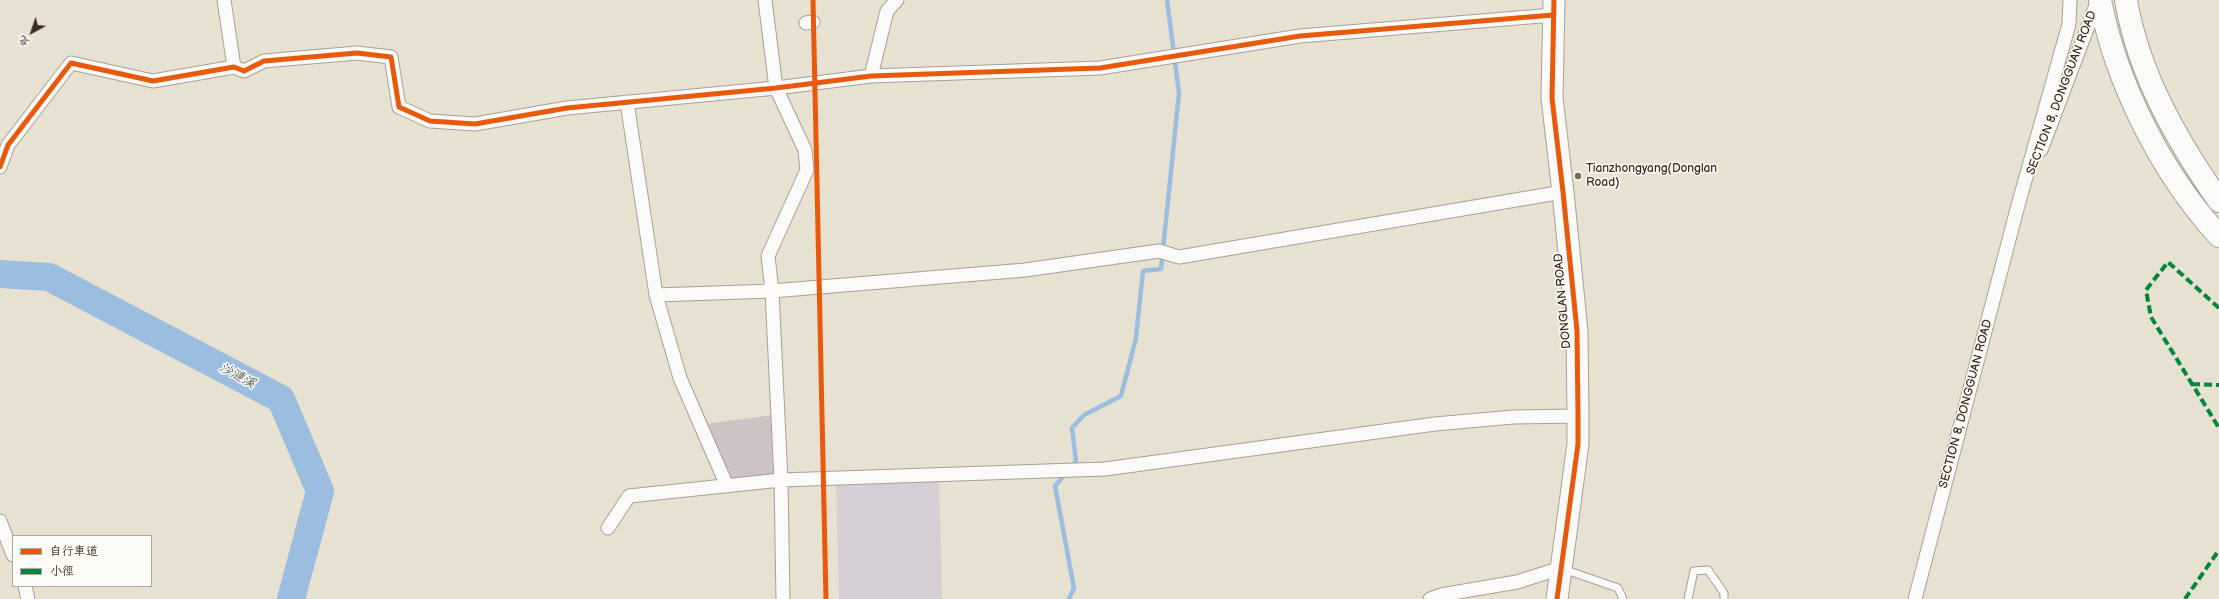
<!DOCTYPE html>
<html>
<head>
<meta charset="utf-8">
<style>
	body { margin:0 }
	#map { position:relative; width:2219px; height:599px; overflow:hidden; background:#e7e1d1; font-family:"Balsamiq Sans","LXGW WenKai TC",sans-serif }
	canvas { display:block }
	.legend { position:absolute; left:12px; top:535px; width:140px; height:52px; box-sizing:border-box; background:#fdfcf7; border:1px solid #afa8a0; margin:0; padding:5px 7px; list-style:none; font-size:12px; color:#3b2a1e }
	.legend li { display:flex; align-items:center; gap:8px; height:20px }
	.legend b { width:20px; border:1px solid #afa8a0 }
	.north { position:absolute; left:12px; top:12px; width:40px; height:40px; -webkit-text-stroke:3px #fdfcf7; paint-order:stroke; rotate:220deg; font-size:11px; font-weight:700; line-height:16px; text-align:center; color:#3b2a1e }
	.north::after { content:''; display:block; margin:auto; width:14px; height:18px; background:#3b2a1e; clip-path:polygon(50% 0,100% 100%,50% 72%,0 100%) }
</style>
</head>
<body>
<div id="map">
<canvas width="2219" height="599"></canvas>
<ul class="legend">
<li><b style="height:5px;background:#e8590c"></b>自行車道</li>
<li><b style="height:5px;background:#00873e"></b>小徑</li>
</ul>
<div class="north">北</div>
</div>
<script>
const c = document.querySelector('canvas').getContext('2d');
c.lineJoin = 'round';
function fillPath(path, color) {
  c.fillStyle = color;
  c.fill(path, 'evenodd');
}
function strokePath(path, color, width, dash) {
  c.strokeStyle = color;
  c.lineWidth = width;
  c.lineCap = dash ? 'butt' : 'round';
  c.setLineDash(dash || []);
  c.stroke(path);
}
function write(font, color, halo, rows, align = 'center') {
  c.font = font + ' "Balsamiq Sans","LXGW WenKai TC",sans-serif';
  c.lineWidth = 3;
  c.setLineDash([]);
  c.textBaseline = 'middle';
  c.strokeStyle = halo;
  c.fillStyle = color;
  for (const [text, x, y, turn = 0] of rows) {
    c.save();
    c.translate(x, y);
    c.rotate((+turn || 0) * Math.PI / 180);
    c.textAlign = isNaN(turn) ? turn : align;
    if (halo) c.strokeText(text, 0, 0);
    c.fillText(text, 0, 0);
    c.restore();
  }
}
fillPath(new Path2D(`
	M939,478l3,121h-103l-3,-118z`), '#d5cfd5');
strokePath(new Path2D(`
	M1071,468l5,-7 -4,-33 12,-13 37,-19 15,-58 7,-67 18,-2 18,-176 -12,-93
	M1066,473l-11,13 19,102 -5,11`), '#9abde0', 4.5);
strokePath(new Path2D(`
	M0,274l49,3 232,122 39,92 -29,108`), '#9abde0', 28);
fillPath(new Path2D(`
	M773,415l2,61 -44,6 -25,-58z`), '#cdc3c5');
const lane = new Path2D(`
	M1563,569l55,19 5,11
	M1688,599l6,-28 14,-1 16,23v6`);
const street = new Path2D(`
	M224,0l10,67
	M765,0l11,88 29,62 2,20 -39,86 4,35 9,189 2,119
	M806,23l7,-1
	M871,76l16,-65 10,-11
	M627,102l29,193 24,83 47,108
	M2041,150l57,-150
	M0,167l8,-22 63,-82 82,18 81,-14 10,4 20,-10 93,-8 34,4 8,50 31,14 45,3 92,-16 209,-20 95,-12 229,-8 200,-32 253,-21
	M656,295l116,-4 253,-21 134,-19 20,6 384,-65
	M0,521l13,34
	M608,528l21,-32 152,-16 324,-11 330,-45 78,-7 65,-1
	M25,586l3,13
	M1430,599l11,-4 76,-13 44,-14
	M1915,599l102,-390 52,-185 1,-24`);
const primary = new Path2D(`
	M1554,0l-2,98 11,94 14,139 1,85v28l-21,155`);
const highway = new Path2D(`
	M2100,0c16,83 62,174 119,236
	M2126,0c12,73 51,141 93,201`);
strokePath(lane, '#a6a095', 9);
strokePath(street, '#a6a095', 15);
strokePath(primary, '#a6a095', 23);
strokePath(highway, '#a6a095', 24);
strokePath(lane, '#fbfaf8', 7);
strokePath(street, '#fbfaf8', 13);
strokePath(primary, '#fbfaf8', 21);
strokePath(highway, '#fbfaf8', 22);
strokePath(new Path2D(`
	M2219,308l-51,-46 -22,28 5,27 68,111
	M2192,384l27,1
	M2185,599l34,-49`), '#00873e', 4, [8, 4]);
strokePath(new Path2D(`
	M813,0l13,599
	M1554,0l-2,98 11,94 14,139 1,85v28l-21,155
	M0,167l8,-22 63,-82 82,18 81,-14 10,4 20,-10 93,-8 34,4 8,50 31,14 45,3 92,-16 209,-20 95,-12 229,-8 200,-32 253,-21`), '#e8590c', 5);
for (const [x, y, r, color] of [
	[1578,176,4,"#776a5d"]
]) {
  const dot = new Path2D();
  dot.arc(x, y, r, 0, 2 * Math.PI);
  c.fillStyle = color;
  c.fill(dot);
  strokePath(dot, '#fdfcf7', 1.5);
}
write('12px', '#3b2a1e', '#fdfcf7', [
	["SECTION 8, DONGGUAN ROAD",2062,93,-69],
	["DONGLAN ROAD",1563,301,-95],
	["SECTION 8, DONGGUAN ROAD",1966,404,-75]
]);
write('12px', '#3b2a1e', '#fdfcf7', [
	["Tianzhongyang(Donglan",1586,169],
	["Road)",1586,183]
], 'left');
write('italic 13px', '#515864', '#fdfcf7', [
	["沙漣溪",237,376,28]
]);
</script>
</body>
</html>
